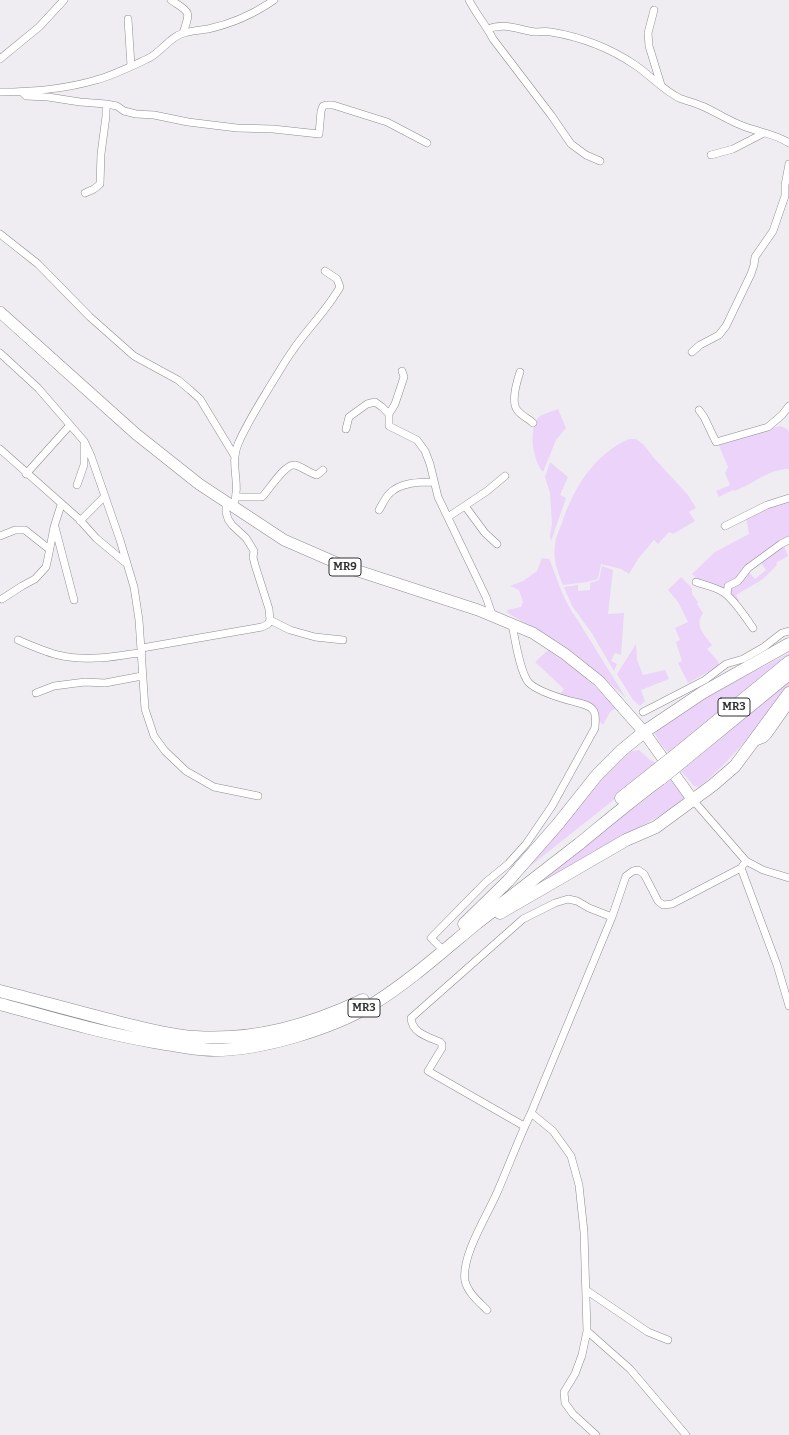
<!DOCTYPE html>
<html>
<head>
<meta charset="utf-8">
<style>
	body { margin:0 }
	canvas { display:block; background:#f0edf2 }
</style>
</head>
<body>
<canvas width="789" height="1435"></canvas>
<script>
const c = document.querySelector('canvas').getContext('2d');
c.lineJoin = 'round';
function fillPath(path, color) {
  c.fillStyle = color;
  c.fill(path, 'evenodd');
}
function strokePath(path, color, width, dash) {
  c.strokeStyle = color;
  c.lineWidth = width;
  c.lineCap = dash ? 'butt' : 'round';
  c.setLineDash(dash || []);
  c.stroke(path);
}
function write(font, color, halo, rows, align = 'center') {
  c.font = font + ' Bitter,serif';
  c.lineWidth = 4;
  c.setLineDash([]);
  c.textBaseline = 'middle';
  c.strokeStyle = halo;
  c.fillStyle = color;
  for (const [text, x, y, turn = 0] of rows) {
    c.save();
    c.translate(x, y);
    c.rotate((+turn || 0) * Math.PI / 180);
    c.textAlign = isNaN(turn) ? turn : align;
    if (halo) c.strokeText(text, 0, 0);
    c.fillText(text, 0, 0);
    c.restore();
  }
}
fillPath(new Path2D(`
	M558,409l8,19 -10,12 -13,32c-10,-11 -16,-45 -3,-56 5,-3 13,-5 18,-7z
	M780,426l7,3 2,3v37c-22,0 -36,16 -55,22l-1,-1 -14,7 -3,-6 14,-6 -5,-12 3,-6 -10,-24z
	M629,439h7l8,6 9,12 35,38 8,13 -7,4 6,9 -22,13 -4,-2 -11,12 -4,-4 -16,19 -9,15 -8,-5 -20,-5 -3,15 -11,3 -24,3c-6,-14 -10,-26 -8,-41 1,-7 4,-14 7,-21 11,-34 32,-69 67,-84z
	M550,462l18,15 -8,18 6,3 -15,43 -1,-5 2,-12 -2,-31 -5,-16z
	M789,499v39l-11,6 -52,49 -26,-12 -8,-7 23,-22 34,-18 -3,-17z
	M784,546l4,10 -12,7 1,2 -14,14 -27,16 3,5 -2,2 -8,-7v-8l19,-16 7,8 11,-9 -5,-7 3,-4z
	M542,558l7,1 1,2c8,20 14,41 27,58l49,79c-19,-17 -38,-35 -59,-50 -19,-13 -40,-23 -59,-35l-1,-3 14,-3 2,-5 -4,-12 -9,-4 13,-5 14,-10z
	M602,566l11,4 -5,44 16,-1 -3,42 -6,-2 -4,8 6,3 -3,7 -23,-39 -19,-26 -8,-19 14,-2v6l12,-1v-7l9,-3z
	M681,577l11,11v6l6,8 -1,2 6,9c-9,13 1,21 9,32l-5,4 11,12 1,5 -31,17 -10,-20 4,-2 -6,-19 4,-2 -5,-12 13,-6 -10,-20 -10,-12z
	M636,644l1,16 6,15 22,-5 4,9 -28,11 4,11 -5,5 -7,-6 -16,-26z
	M548,650c25,17 48,35 68,58l-6,4 -7,13 -6,-7 -2,-6 -35,-18 4,-5 -29,-27z
	M789,653v5l-118,97 -9,-9 -7,-12c9,-14 25,-21 39,-29 31,-19 63,-35 95,-52z
	M789,682v5c-28,34 -55,72 -90,100l-5,-1 -13,-15z
	M639,750l11,10 9,4 -130,103 76,-91 23,-22 4,-3z
	M671,780l12,14 2,5 -20,14 -127,71 78,-63z`), '#ebd3f9');
const street = new Path2D(`
	M171,0c19,13 20,10 12,33
	M469,0c7,14 17,25 24,39l58,76 20,29 15,11 14,6
	M654,10l-6,23 1,13 12,39
	M128,19l3,47
	M488,29c16,-7 31,1 47,3 5,0 11,-1 16,0 30,5 59,16 84,33 15,10 28,25 44,33 8,3 16,5 23,8 14,6 27,15 41,20 15,6 33,8 46,17
	M0,59l39,-32 25,-27
	M0,92c32,0 65,-3 96,-12 16,-4 36,-14 51,-21 14,-6 22,-22 37,-26 7,-2 16,-3 24,-4 23,-5 46,-15 66,-29
	M22,92l4,4 22,1 32,5 26,2 11,2 7,5 12,3 18,1 34,7 49,6 36,1 46,5 2,-23 2,-5 3,-1h7l54,17 40,21
	M711,155l22,-6 31,-16
	M85,193l9,-4 6,-5 1,-30 5,-38v-12
	M0,234l38,30 52,53 44,39 44,24 12,10 10,9 34,56
	M692,352l8,-7 19,-10 7,-9 25,-52 3,-9 1,-8 18,-26 12,-35v-11l4,-21
	M0,353l38,35 46,53 7,15 29,84 14,47 5,33 6,89 9,27 11,15 21,20 28,16 44,9
	M402,371l2,6 -9,27 -6,10v12l28,14 8,11 5,13 8,33 48,100 7,20
	M520,372c-3,9 -10,31 -2,39 4,5 11,8 15,12
	M699,410l5,7 12,25 52,-15 14,-12 7,-9
	M346,429l3,-12 18,-13 8,-2 7,5 7,7
	M0,449l79,70 17,19 31,26
	M26,474l44,-49
	M77,485l7,-20v-21
	M237,497h25c7,-7 23,-34 33,-32 8,2 14,8 22,10l6,-5
	M465,506l20,27 12,11
	M233,507c9,-24 -4,-42 5,-63 9,-21 22,-41 34,-61 7,-11 13,-22 21,-33 15,-22 34,-40 47,-63l-3,-8 -12,-8
	M379,510c3,-5 6,-12 10,-16 11,-12 31,-12 45,-12
	M448,517l39,-26 18,-15
	M80,521l25,-25
	M725,526l42,-21 22,-7
	M55,527l19,73
	M0,536l15,-6h10l24,19
	M696,582c8,3 19,5 27,10 10,6 23,26 30,36
	M727,595l1,-9 10,-5 10,-13 33,-24 8,-4
	M2,599l20,-13 13,-7 11,-12 2,-9 6,-31 7,-22
	M270,620l20,10 25,7 28,3
	M18,640c28,12 45,20 78,18 15,0 30,-4 46,-5
	M142,648l120,-21 6,-3 2,-4 -1,-11 -14,-44 -2,-8 1,-6 -8,-13 -14,-13 -4,-6 -2,-7v-10
	M36,693l18,-7 31,-4 20,1 37,-7
	M643,712l62,-32 21,-16 17,-5 21,-12 18,-14 7,-2
	M753,743l11,-4 4,-4 21,-30
	M692,799l54,62 17,9 26,8
	M741,868l36,97 12,41
	M439,946l-8,-8 55,-56 22,-18 18,-20 26,-38 43,-78c0,-6 2,-13 -2,-18 -4,-6 -15,-7 -22,-9 -11,-3 -33,-10 -42,-18 -9,-10 -14,-44 -17,-59
	M531,1113l22,18 18,25 8,29 5,47 3,99 43,38 56,66
	M524,1126l-96,-55 14,-23v-4l-2,-2c-12,-5 -28,-9 -29,-24l112,-99 32,-16 13,-4 9,2 12,7 23,9
	M586,1290l62,42 20,8
	M487,1310c-8,-8 -19,-17 -22,-29 -4,-24 21,-64 31,-86 12,-27 22,-55 35,-82l81,-196 14,-41 7,-5 5,-1 6,4 14,27 5,4 9,-1 69,-36 5,-7
	M587,1331l-5,24 -7,19 -11,18 1,11 8,11 23,21`);
const primary = new Path2D(`
	M0,312l136,122 63,50 85,56 62,27 132,43 55,23 32,21 34,27 45,51 48,67`);
const highway = new Path2D(`
	M679,752l110,-90
	M684,760l105,-86
	M621,798l34,-27
	M500,913l126,-73 30,-13 57,-42 22,-19 54,-73
	M464,924l44,-43 50,-57 39,-49 24,-24 23,-19 58,-39 87,-49
	M0,991c39,10 78,21 118,31 25,6 52,14 77,15 60,4 115,-12 168,-37
	M0,1004c51,14 102,29 154,38 20,3 40,8 60,8 47,0 118,-21 159,-46 37,-23 70,-53 104,-81 34,-26 68,-53 102,-79 27,-22 54,-45 83,-66`);
strokePath(street, '#8e8c90', 8);
strokePath(primary, '#8e8c90', 12);
strokePath(highway, '#8e8c90', 13);
strokePath(street, '#fff', 7);
strokePath(primary, '#fff', 11);
strokePath(highway, '#fff', 12);
const highwayBridge = new Path2D(`
	M655,771l24,-19
	M662,778l22,-18`);
strokePath(highwayBridge, '#8e8c90', 13, []);
strokePath(highwayBridge, '#fff', 12);
for (const [x, y, w] of [
	[345,567,32],
	[734,707,32],
	[364,1008,32]
]) {
  const box = new Path2D();
  box.roundRect(x - w / 2, y - 9, w, 18, 3);
  c.fillStyle = '#fff';
  c.fill(box);
  strokePath(box, '#313032', 1);
}
write('bold 11px', '#313032', null, [
	["MR9",345,567],
	["MR3",734,707],
	["MR3",364,1008]
]);
</script>
</body>
</html>
